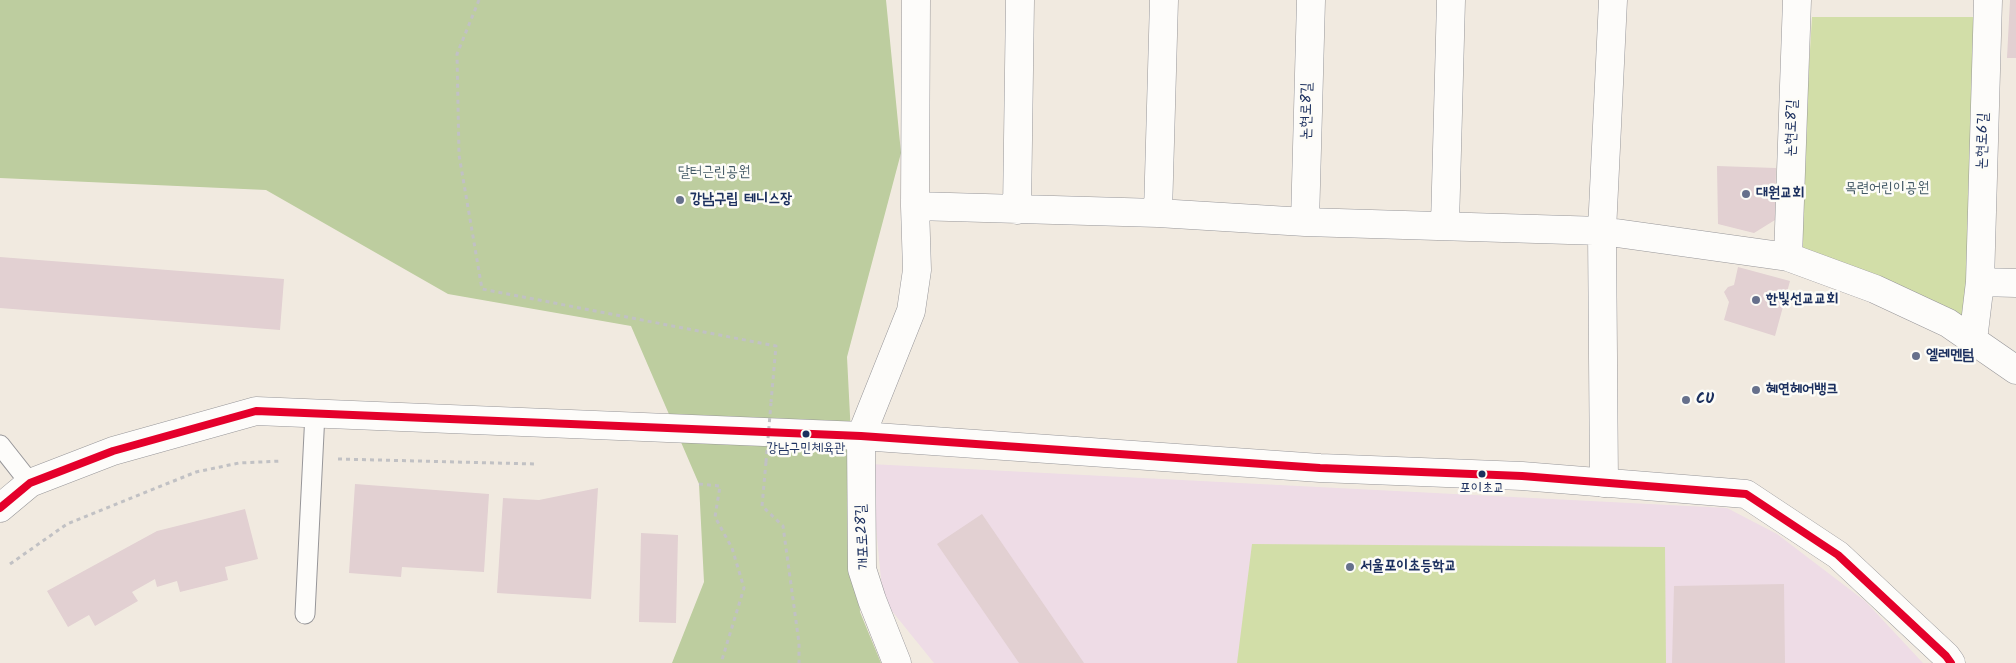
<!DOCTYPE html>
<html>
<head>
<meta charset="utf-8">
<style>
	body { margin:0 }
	canvas { display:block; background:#f1eae0 }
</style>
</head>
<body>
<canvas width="2016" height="663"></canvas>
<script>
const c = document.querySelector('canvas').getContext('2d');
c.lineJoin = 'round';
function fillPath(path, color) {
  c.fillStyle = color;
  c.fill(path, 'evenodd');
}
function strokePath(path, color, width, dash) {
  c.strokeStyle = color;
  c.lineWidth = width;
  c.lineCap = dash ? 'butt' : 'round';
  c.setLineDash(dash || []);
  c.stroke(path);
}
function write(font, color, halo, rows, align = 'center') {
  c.font = font + ' Kalam,"Poor Story",sans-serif';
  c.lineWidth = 5;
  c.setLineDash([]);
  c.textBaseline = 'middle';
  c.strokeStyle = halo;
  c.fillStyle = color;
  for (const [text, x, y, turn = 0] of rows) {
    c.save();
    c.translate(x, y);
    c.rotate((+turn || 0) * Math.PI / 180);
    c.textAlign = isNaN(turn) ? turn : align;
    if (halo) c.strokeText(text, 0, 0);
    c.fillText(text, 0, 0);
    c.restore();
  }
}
fillPath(new Path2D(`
	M870,464l857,44 50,26 88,67 58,62h-989l-51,-63z`), '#eedce6');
fillPath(new Path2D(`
	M1812,17h170l-17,301 -167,-68z
	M1252,544l413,3 1,116h-429z`), '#d2dea8');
fillPath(new Path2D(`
	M0,0h886l15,153 -54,204 13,255 21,51h-209l32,-81 -5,-98 -68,-158 -183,-32 -182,-104 -266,-12z`), '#bdcd9f');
fillPath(new Path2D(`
	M2010,0h6v58h-9z
	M1717,166l59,2 -1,52 -21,13 -36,-9z
	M0,257l284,22 -4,51 -280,-22z
	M1738,267l52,14 -15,55 -51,-16 5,-18 -5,-10 4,-5 6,-2z
	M355,484l134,10 -5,78 -82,-5 -1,10 -52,-4z
	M598,488l-7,111 -94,-6 6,-95 36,2z
	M245,509l13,50 -33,8 3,13 -48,12 -3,-11 -20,6 -2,-8 -23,13 6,9 -43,25 -6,-11 -21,12 -21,-36 110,-60z
	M982,514l102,149h-65l-82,-119z
	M641,533l37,2 -2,88 -37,-1z
	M1784,584l1,79h-113l2,-77z`), '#e2d0d2');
const lane = new Path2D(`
	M0,445l30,38
	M305,614l10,-201`);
const street = new Path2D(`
	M915,206l243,7 147,9 297,9 186,26 87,32 73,34 68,47
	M1017,210l3,-210
	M1158,213l6,-213
	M1305,222l6,-222
	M1445,225l6,-225
	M1788,257l9,-257
	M1980,282l8,-282
	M1973,340l7,-58 36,1
	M1604,483l-2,-252 11,-231
	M897,663l-25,-63 -10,-31 -1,-133 50,-125 6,-41 -2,-64 1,-206`);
const secondary = new Path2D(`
	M0,508l30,-25 83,-32 143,-40 605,25 459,32 202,8 224,18 92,61 108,101 5,7`);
strokePath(lane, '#979699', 21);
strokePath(street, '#979699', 29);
strokePath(secondary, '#979699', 29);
strokePath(new Path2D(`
	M479,0l-22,54 2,101 23,134 294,57 -5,56
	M338,459l198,5
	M766,462l-4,44 21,20 16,117v20
	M699,484l21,2 -5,31 17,31 12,40 -23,75
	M10,564l57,-40 129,-52 43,-9 42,-2`), '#c1c1c4', 3, [4, 4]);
strokePath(lane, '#fdfcfa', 19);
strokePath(street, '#fdfcfa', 28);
strokePath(secondary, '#fdfcfa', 28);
strokePath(new Path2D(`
	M766,462l5,-59`), '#c1c1c4', 3, [4, 4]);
strokePath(new Path2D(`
	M0,508l30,-25 83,-32 143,-40 605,25 459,32 202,8 224,18 92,61 108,101 5,7`), '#e4002b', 8);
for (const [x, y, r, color] of [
	[1746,194,5,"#66708c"],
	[680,200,5,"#66708c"],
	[1756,300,5,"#66708c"],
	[1916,356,5,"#66708c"],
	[1756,390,5,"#66708c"],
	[1686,400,5,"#66708c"],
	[806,434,4.5,"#1b2f5e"],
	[1482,474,4.5,"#1b2f5e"],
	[1350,567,5,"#66708c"]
]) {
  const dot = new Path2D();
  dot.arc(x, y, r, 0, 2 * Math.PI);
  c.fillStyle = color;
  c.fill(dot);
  strokePath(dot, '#fdfcf7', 2);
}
write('14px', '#1b2f5e', '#fdfcf7', [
	["강남구민체육관",806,450],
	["포이초교",1482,490]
]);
write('15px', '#1b2f5e', '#fdfcf7', [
	["논현로8길",1308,111,-89],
	["논현로8길",1793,128,-88],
	["논현로6길",1984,141,-88],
	["개포로28길",864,537,-93]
]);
write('15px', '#425865', '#fdfcf7', [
	["달터근린공원",714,173],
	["목련어린이공원",1887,189]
]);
write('bold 15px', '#1b2f5e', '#fdfcf7', [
	["대원교회",1756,194],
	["강남구립 테니스장",690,200],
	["한빛선교교회",1766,300],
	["엘레멘텀",1926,356],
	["혜연헤어뱅크",1766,390],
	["CU",1696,400],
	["서울포이초등학교",1360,567]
], 'left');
</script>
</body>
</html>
